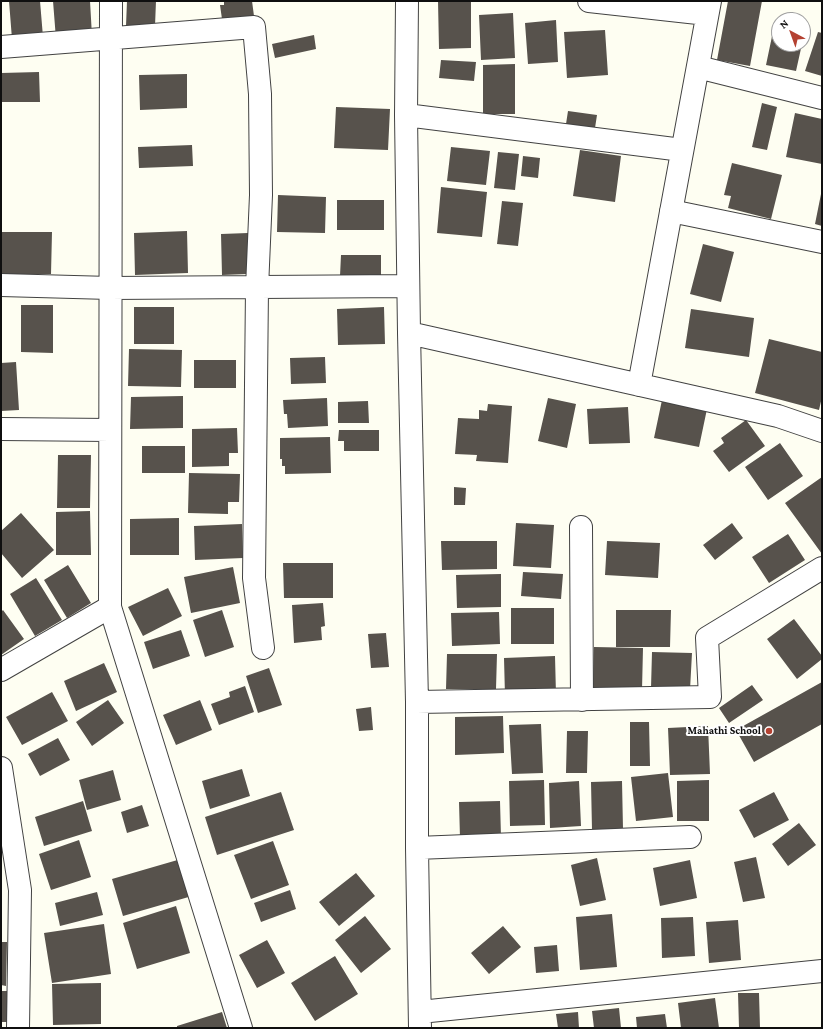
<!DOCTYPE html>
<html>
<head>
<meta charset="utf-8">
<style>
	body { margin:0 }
	#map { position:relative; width:823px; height:1029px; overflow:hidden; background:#fefef2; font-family:"Crimson Pro",serif }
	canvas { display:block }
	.frame { position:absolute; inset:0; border:2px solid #0f0f0f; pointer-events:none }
	.north { position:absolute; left:771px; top:12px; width:40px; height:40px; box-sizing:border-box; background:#fff; border:1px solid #9f9f9f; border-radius:50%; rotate:319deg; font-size:11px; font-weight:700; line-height:16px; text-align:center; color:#0f0f0f }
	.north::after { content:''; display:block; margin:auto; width:14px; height:18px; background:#b44232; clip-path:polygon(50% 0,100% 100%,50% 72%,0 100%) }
</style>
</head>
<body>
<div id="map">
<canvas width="823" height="1029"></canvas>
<div class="frame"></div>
<div class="north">N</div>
</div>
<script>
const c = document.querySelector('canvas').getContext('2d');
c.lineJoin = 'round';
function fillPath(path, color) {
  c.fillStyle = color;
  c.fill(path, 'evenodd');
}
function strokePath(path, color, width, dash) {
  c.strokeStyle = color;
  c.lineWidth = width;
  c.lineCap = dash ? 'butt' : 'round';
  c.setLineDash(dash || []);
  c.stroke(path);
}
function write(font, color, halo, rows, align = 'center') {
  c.font = font + ' "Crimson Pro",serif';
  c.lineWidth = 4;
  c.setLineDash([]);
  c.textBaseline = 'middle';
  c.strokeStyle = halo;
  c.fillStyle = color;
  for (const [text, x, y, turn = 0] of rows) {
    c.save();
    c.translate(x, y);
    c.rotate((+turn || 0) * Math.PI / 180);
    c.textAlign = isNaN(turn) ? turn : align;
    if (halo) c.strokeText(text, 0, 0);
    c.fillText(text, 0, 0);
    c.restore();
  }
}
fillPath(new Path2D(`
	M9,1h31l3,36 -31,2z
	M53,1h37l2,35 -36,3z
	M127,1h29l-1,25h-29z
	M224,1h28l2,15 -32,3 -2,-14h4z
	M438,1h33v47l-32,1z
	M728,1h34l-12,65 -33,-6z
	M513,13l2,45 -34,2 -2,-45z
	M556,20l2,42 -30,2 -3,-41z
	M775,22l4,1v21h23l-6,27 -30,-6z
	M605,30l3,45 -41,3 -3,-46z
	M818,32l4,1v43l-17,-5z
	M314,35l2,14 -41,9 -3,-14z
	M441,60l35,2 -2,19 -35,-3z
	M515,64v50h-32v-49z
	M39,72l1,30h-39v-29z
	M187,74v34l-47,2 -1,-35z
	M762,103l15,4 -10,43 -15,-3z
	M336,107l54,2 -2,41 -54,-2z
	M568,111l29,4 -2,13 -29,-4z
	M795,113l27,6v45l-36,-7z
	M192,145l1,21 -54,2 -1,-21z
	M451,147l39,4 -4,34 -39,-4z
	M580,150l41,6 -6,46 -42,-6z
	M498,152l21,2 -4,36 -21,-2z
	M523,156l17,2 -2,20 -17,-2z
	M732,163l50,12 -11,44 -43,-11 3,-12 -7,-1z
	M441,187l46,5 -5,45 -45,-4z
	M821,194h1v32l-7,-2z
	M278,195l48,2 -1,36 -48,-1z
	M337,200h47v30h-47z
	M502,201l21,2 -5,43 -21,-2z
	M187,231l1,42 -53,2 -1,-42z
	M1,232h51l-1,42h-50z
	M248,233v41l-26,1 -1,-41z
	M703,244l31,8 -13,50 -31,-8z
	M341,255h40v21h-41z
	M21,305h32v48l-32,-1z
	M134,307h40v37h-40z
	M384,307l1,37 -47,1 -1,-36z
	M691,309l63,9 -5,39 -64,-9z
	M769,339l53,13v45l-3,13 -64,-17z
	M129,349l53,1 -1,37 -53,-1z
	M325,357l1,26 -35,1 -1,-26z
	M194,360h42v28h-42z
	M16,362l3,48 -18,1v-48z
	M183,396v32l-53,1 1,-32z
	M327,398l1,28 -40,2 -1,-14h-3l-1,-14z
	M548,398l28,6 -9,44 -29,-7z
	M662,400l45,9 -8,38 -45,-9z
	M368,401l1,22h-31v-21z
	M488,404l24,2 -4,57 -32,-2 1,-6 -22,-1 3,-36 21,1v-9l8,1z
	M628,407l2,36 -41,1 -2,-35z
	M746,420l19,26 -36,26 -16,-21 11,-8 -3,-5z
	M237,428l1,25h-9v13l-37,1v-38z
	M339,430h40v21h-35v-10h-6z
	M330,437l1,36 -46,1v-8h-3v-7h-2v-21z
	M780,443l23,33 -35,24 -23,-33z
	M142,446h43v27h-43z
	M58,455h33l-1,53h-33z
	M189,473l51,1 -1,28h-11v12l-40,-1z
	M822,477v77l-37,-51z
	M454,487l12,1 -1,17h-11z
	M90,511l1,44h-35v-43z
	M21,513l33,37 -32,28 -21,-25v-22z
	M179,518v37h-49v-36z
	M516,523l38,2 -3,43 -38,-2z
	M732,523l11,15 -28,22 -12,-15z
	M242,524l1,34 -48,2 -1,-34z
	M788,534l17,26 -36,23 -17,-26z
	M441,541h56v28l-55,1z
	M607,541l53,2 -2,35 -53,-3z
	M283,563h50v35h-49z
	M68,565l23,38 -24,15 -23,-38z
	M233,567l7,36 -49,10 -7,-36z
	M523,572l40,2 -2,25 -40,-3z
	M501,574v33l-44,1 -1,-33z
	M36,578l26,42 -27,16 -25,-42z
	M168,588l14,28 -39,20 -15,-29z
	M323,603l2,23 -4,1 1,13 -28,3 -2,-38z
	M511,608h43v36h-43z
	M3,610l21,29 -23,16v-43z
	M222,610l12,37 -29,10 -12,-37z
	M616,610h55l-1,37h-54z
	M499,612l1,32 -48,2 -1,-33z
	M794,619l28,37v3l-25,20 -30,-40z
	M181,630l9,26 -37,13 -9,-27z
	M386,633l3,34 -18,1 -3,-34z
	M594,647l49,1 -1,42 -49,-1z
	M652,652l40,1 -2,37 -39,-2z
	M447,654h50l-1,35h-50z
	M555,656l1,39 -51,1 -1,-38z
	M104,663l13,29 -41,19 -12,-30z
	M269,668l13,37 -24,8 -12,-37z
	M822,682v42l-68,38 -18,-32z
	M752,685l11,15 -34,23 -10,-15z
	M245,686l9,26 -35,13 -8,-21 19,-7 -1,-5z
	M52,692l16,29 -46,24 -16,-28z
	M108,700l16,23 -32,23 -16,-24z
	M200,700l12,30 -36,15 -13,-30z
	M371,707l2,23 -14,1 -3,-22z
	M503,716l1,37 -49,2v-38z
	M630,722h19l1,44h-20z
	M541,724l2,49 -31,1 -3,-49z
	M708,726l2,48 -40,1 -2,-47z
	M567,731h21l-1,42h-21z
	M58,738l12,22 -30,16 -12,-22z
	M242,769l8,27 -40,13 -8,-28z
	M113,770l8,30 -34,10 -8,-30z
	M668,773l5,44 -37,4 -5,-44z
	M544,780l1,45 -35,1 -1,-45z
	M709,780v41h-32v-40z
	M579,781l2,45 -31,2 -1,-45z
	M622,781l1,48 -31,1 -1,-48z
	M281,792l13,38 -77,25 -12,-38z
	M774,792l15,28 -35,18 -15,-28z
	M83,801l9,30 -48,15 -9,-29z
	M500,801l1,36 -41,1 -1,-36z
	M142,805l7,21 -22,7 -6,-21z
	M799,823l17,22 -28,21 -16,-22z
	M79,840l12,37 -40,13 -12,-36z
	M273,841l16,44 -38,14 -17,-44z
	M756,857l9,41 -22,4 -9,-40z
	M597,858l9,42 -26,6 -9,-41z
	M181,859l11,37 -69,20 -11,-37z
	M690,860l7,38 -37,8 -7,-38z
	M356,873l19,23 -36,30 -20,-24z
	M290,890l6,19 -35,13 -7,-19z
	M97,892l6,23 -43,11 -5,-23z
	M176,906l14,47 -53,16 -14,-46z
	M612,914l5,53 -37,3 -4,-53z
	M365,916l26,33 -30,24 -26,-33z
	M693,917l2,39 -33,2 -1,-40z
	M738,920l3,40 -32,3 -3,-41z
	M104,924l7,50 -59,9 -8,-50z
	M503,926l18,21 -32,27 -18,-21z
	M267,940l18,33 -28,15 -18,-33z
	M1,942h6l-1,44 -5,-1z
	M557,945l2,26 -23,2 -2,-26z
	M335,956l23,38 -43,27 -24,-38z
	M101,983v41l-48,1 -1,-41z
	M1,991h7v31h-7z
	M738,993h21l1,35h-21z
	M715,998l4,30h-38l-3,-25z
	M619,1008l2,20h-27l-2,-17z
	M222,1012l5,16h-50v-2z
	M578,1012l1,16h-21l-2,-14z
	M665,1014l2,14h-30l-1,-11z`), '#57524c');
const street = new Path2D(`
	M111,1l-1,606 131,421
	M407,1l-1,114 3,218 8,369v146l3,180
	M589,1l118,13
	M1,47l253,-20 6,67 1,101 -4,93 -3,290 9,70
	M698,67l124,31
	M406,115l276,35
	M671,211l151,31
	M1,285l109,3 298,-2
	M409,333l369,83 44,15
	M639,385l71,-384
	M1,429l109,1
	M581,527l1,173
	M1,670l109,-63
	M417,702l293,-5 -3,-59 115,-70
	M1,768l19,122 -2,138
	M417,848l273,-11
	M420,1012l402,-41`);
strokePath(street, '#424242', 24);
strokePath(street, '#fff', 22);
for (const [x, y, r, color] of [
	[769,731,4,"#b44232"]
]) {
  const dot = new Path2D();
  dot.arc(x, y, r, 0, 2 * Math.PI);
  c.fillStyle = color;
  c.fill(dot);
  strokePath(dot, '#fff', 1.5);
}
write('bold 11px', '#0f0f0f', '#fff', [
	["Mahathi School",761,731]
], 'right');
</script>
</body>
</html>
